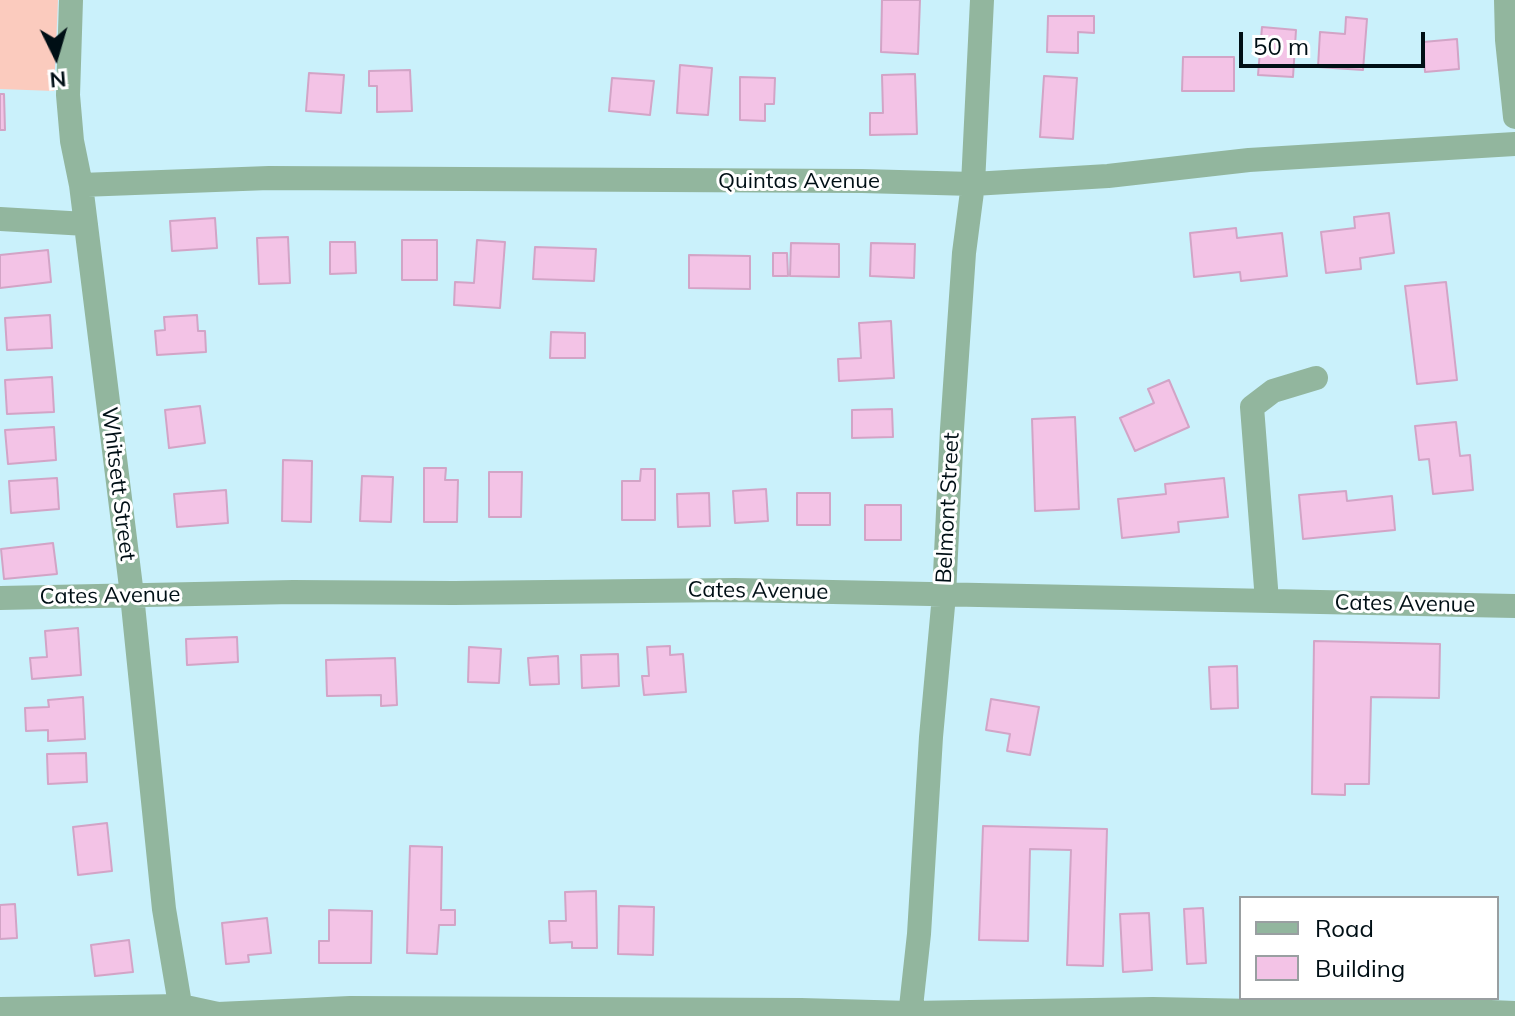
<!DOCTYPE html>
<html>
<head>
<meta charset="utf-8">
<style>
	body { margin:0 }
	#map { position:relative; width:1515px; height:1016px; overflow:hidden; background:#caf1fb; font-family:Mulish,sans-serif }
	canvas { display:block }
	.legend { position:absolute; left:1239px; top:896px; width:260px; height:104px; box-sizing:border-box; background:#fff; border:2px solid #999fa1; margin:0; padding:10px 14px; list-style:none; font-size:24px; color:#000f15 }
	.legend li { display:flex; align-items:center; gap:16px; height:40px }
	.legend b { width:40px; border:2px solid #999fa1 }
	.north { position:absolute; left:16px; top:16px; width:80px; height:80px; -webkit-text-stroke:6px #fff; paint-order:stroke; rotate:175deg; font-size:22px; font-weight:700; line-height:32px; text-align:center; color:#000f15 }
	.north::after { content:''; display:block; margin:auto; width:28px; height:36px; background:#000f15; clip-path:polygon(50% 0,100% 100%,50% 72%,0 100%) }
	.scale { position:absolute; left:1239px; top:32px; width:186px; height:36px; box-sizing:border-box; border:4px solid #000f15; border-top:0; padding-left:10px; font-size:24px; line-height:28px; white-space:nowrap; color:#000f15; -webkit-text-stroke:6px #fff; paint-order:stroke }
</style>
</head>
<body>
<div id="map">
<canvas width="1515" height="1016"></canvas>
<ul class="legend">
<li><b style="height:10px;background:#92b69e"></b>Road</li>
<li><b style="height:22px;background:#f3c3e6"></b>Building</li>
</ul>
<div class="north">N</div>
<div class="scale">50 m</div>
</div>
<script>
const c = document.querySelector('canvas').getContext('2d');
c.lineJoin = 'round';
function fillPath(path, color) {
  c.fillStyle = color;
  c.fill(path, 'evenodd');
}
function strokePath(path, color, width, dash) {
  c.strokeStyle = color;
  c.lineWidth = width;
  c.lineCap = dash ? 'butt' : 'round';
  c.setLineDash(dash || []);
  c.stroke(path);
}
function write(font, color, halo, rows, align = 'center') {
  c.font = font + ' Mulish,sans-serif';
  c.lineWidth = 6;
  c.setLineDash([]);
  c.textBaseline = 'middle';
  c.strokeStyle = halo;
  c.fillStyle = color;
  for (const [text, x, y, turn = 0] of rows) {
    c.save();
    c.translate(x, y);
    c.rotate((+turn || 0) * Math.PI / 180);
    c.textAlign = isNaN(turn) ? turn : align;
    if (halo) c.strokeText(text, 0, 0);
    c.fillText(text, 0, 0);
    c.restore();
  }
}
fillPath(new Path2D(`
	M0,0h58l-4,91 -54,-2z`), '#fbcbbe');
const building = new Path2D(`
	M882,0h38l-2,54 -37,-2z
	M1048,16h46v17l-16,-1v21l-31,-1z
	M1346,17l21,2 -4,51 -45,-3 2,-35 25,2z
	M1262,27l34,3 -3,47 -35,-2z
	M1457,39l2,30 -34,3 -2,-30z
	M1183,57h51v34h-52z
	M680,65l32,3 -4,47 -31,-2z
	M410,70l2,41 -35,1v-26h-8v-15z
	M309,73l35,2 -3,38 -35,-2z
	M915,74l2,60 -47,1v-22h13l-1,-38z
	M1044,76l33,2 -4,61 -33,-2z
	M740,77l35,1 -1,26h-9v17l-25,-1z
	M612,78l42,3 -4,34 -41,-4z
	M0,94h4l1,36h-5z
	M1389,213l5,40 -34,5 1,11 -35,4 -5,-41 34,-4 -1,-11z
	M215,218l2,30 -45,3 -2,-30z
	M1236,228l1,10 45,-5 5,43 -46,5 -1,-9 -46,5 -4,-44z
	M288,237l2,46 -31,1 -2,-46z
	M402,240h35v40h-35z
	M477,240l28,2 -5,66 -46,-3 1,-23 19,1z
	M330,242h25l1,31 -26,1z
	M791,243l48,1v33l-49,-1z
	M871,243l44,1 -1,34 -44,-2z
	M535,247l61,2 -2,32 -61,-2z
	M48,250l3,32 -51,6v-33z
	M773,253h14l1,23h-15z
	M689,255l61,1v33l-61,-1z
	M1446,282l11,98 -40,4 -12,-98z
	M50,315l2,33 -45,2 -2,-32z
	M197,315l1,16h7l1,21 -49,3 -2,-24 10,-1 -1,-13z
	M891,321l3,57 -55,3 -1,-22 23,-1 -2,-35z
	M551,332l34,1v25h-35z
	M52,377l2,35 -47,2 -2,-34z
	M1169,380l20,47 -54,24 -15,-33 34,-15 -6,-14z
	M200,406l5,37 -36,5 -4,-38z
	M892,409l1,28 -41,1v-28z
	M1075,417l4,92 -44,2 -3,-92z
	M1456,422l4,34 10,-1 3,35 -40,4 -4,-35 -10,1 -4,-34z
	M54,427l2,33 -48,4 -3,-34z
	M283,460l29,1 -1,61 -29,-1z
	M424,468h22l-1,12h13l-1,42h-33z
	M641,469h14v51h-33v-39h18z
	M489,472h33l-1,45h-32z
	M362,476l31,1 -2,45 -31,-1z
	M57,478l2,31 -48,4 -2,-32z
	M1224,478l4,39 -50,5 1,10 -57,6 -4,-39 48,-5 -1,-10z
	M766,489l2,32 -33,2 -2,-32z
	M226,490l2,33 -51,4 -3,-33z
	M1346,491l1,10 45,-5 3,34 -92,9 -4,-44z
	M709,493l1,33 -32,1 -1,-33z
	M797,493h33v32h-33z
	M865,505h36v35h-36z
	M53,543l4,31 -53,5 -3,-30z
	M78,628l3,47 -49,4 -2,-21 17,-1 -2,-26z
	M237,637l1,25 -51,3 -1,-26z
	M1314,641l126,3 -1,54 -68,-1 -2,87h-24v11l-33,-1z
	M670,646v9l13,-1 3,38 -42,3 -2,-19h7l-2,-29z
	M469,647l32,2 -2,34 -31,-1z
	M618,654l1,32 -37,2 -1,-33z
	M558,656l1,28 -29,1 -2,-27z
	M395,658l2,47 -16,1v-11l-54,1 -1,-36z
	M1237,666l1,42 -27,1 -2,-42z
	M83,697l2,42 -37,2v-11l-22,1 -1,-23 24,-1 -1,-7z
	M991,699l48,8 -9,48 -23,-4 3,-17 -24,-4z
	M86,753l1,29 -39,2 -1,-30z
	M107,823l5,48 -34,4 -5,-48z
	M983,826l124,3 -4,137 -36,-1 4,-115 -41,-1 -2,92 -49,-1z
	M410,846l32,1 -1,63h14v15h-16l-2,29 -30,-1z
	M596,891l1,57h-25v-6l-22,1 -1,-22h17l-1,-29z
	M15,904l2,34 -17,1v-34z
	M619,906l35,1 -1,48 -35,-1z
	M1203,908l3,55 -19,1 -3,-55z
	M329,910l43,1 -1,52h-52v-22h10z
	M1149,913l3,57 -29,2 -3,-58z
	M267,918l4,35 -23,2 1,7 -23,2 -4,-41z
	M129,940l4,32 -38,4 -4,-31z`);
fillPath(building, '#f3c3e6');
strokePath(building, '#d2a4c6', 2);
strokePath(new Path2D(`
	M71,0l-3,95 4,46 9,44 51,410 32,314 18,107
	M1506,0l1,40 8,77
	M81,185l188,-7 593,3 111,3 135,-8 141,-16 266,-16
	M0,219l86,5
	M0,598l293,-6 161,1 281,-3 780,16
	M1267,601l-15,-194 21,-16 43,-13
	M0,1009l181,-3 37,8 132,-6 451,2 109,3 243,-4 103,2 113,-4 146,6
	M910,1016l9,-82 12,-197 13,-142 8,-166 12,-176 9,-69 9,-184`), '#92b69e', 24);
write('22px', '#000f15', '#fff', [
	["Quintas Avenue",799,181],
	["Whitsett Street",118,484,83],
	["Belmont Street",948,508,-87],
	["Cates Avenue",758,591,1],
	["Cates Avenue",110,596,-1],
	["Cates Avenue",1405,604,1]
]);
</script>
</body>
</html>
